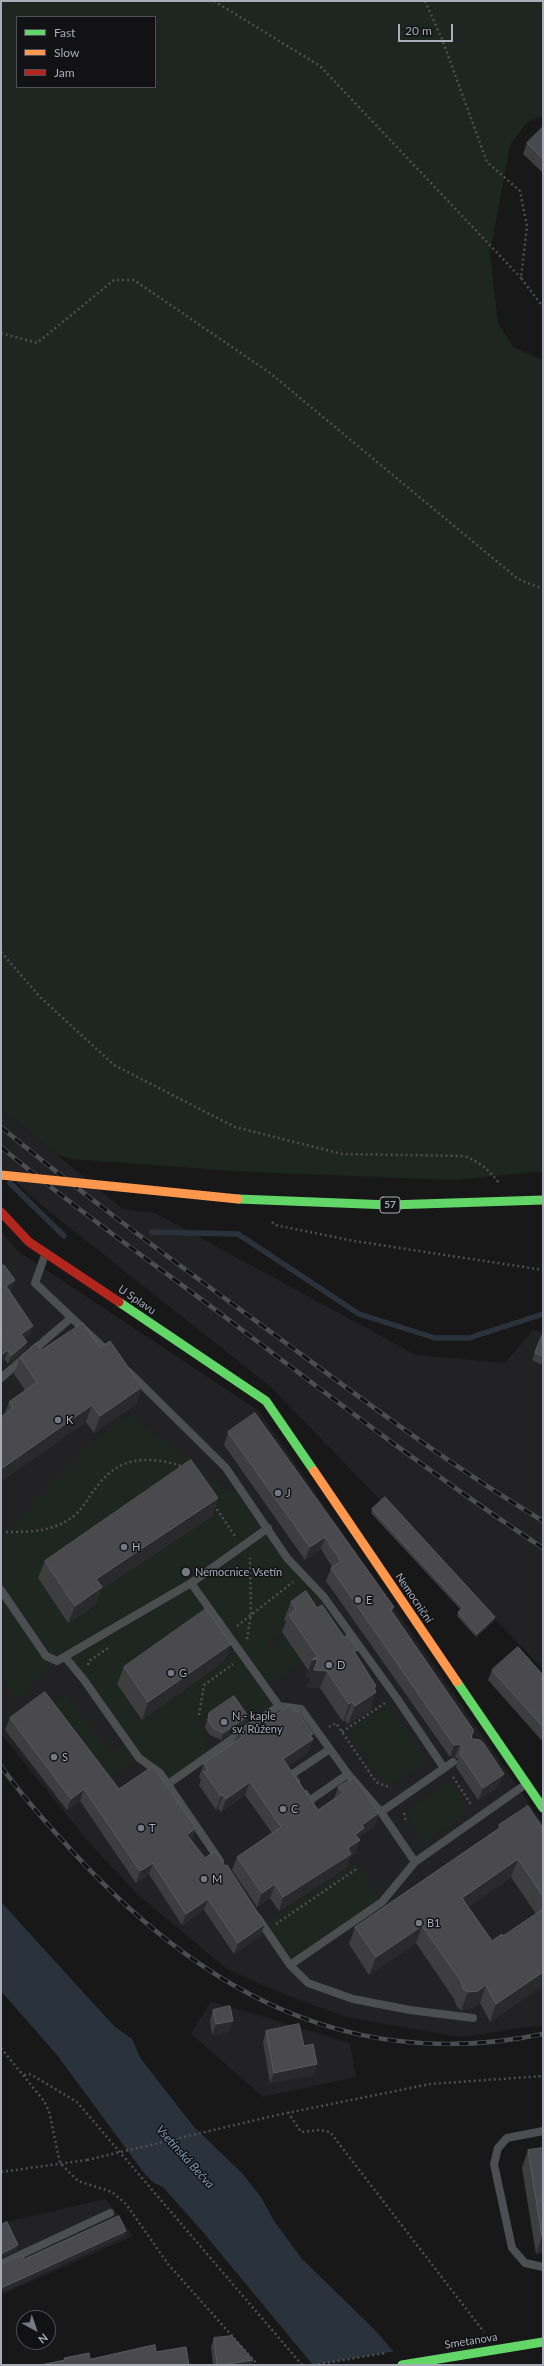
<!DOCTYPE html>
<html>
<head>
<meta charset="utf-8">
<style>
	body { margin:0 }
	#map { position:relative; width:544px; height:2366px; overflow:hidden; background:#181819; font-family:Lato,sans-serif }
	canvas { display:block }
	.frame { position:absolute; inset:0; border:2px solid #a9adba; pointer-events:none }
	.legend { position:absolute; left:16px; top:16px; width:140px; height:72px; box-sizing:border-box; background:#121215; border:1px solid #4e5057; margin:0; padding:5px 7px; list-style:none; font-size:12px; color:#a9adba }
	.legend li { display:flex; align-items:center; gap:8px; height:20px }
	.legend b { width:20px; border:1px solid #4e5057 }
	.north { position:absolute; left:16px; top:2310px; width:40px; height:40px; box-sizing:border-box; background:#121215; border:1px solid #4e5057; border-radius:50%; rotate:140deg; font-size:11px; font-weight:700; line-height:16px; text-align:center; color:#a9adba }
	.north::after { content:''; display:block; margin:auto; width:14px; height:18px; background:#767982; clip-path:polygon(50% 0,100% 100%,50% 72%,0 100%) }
	.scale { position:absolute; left:398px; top:24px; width:55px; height:18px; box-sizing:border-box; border:2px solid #a9adba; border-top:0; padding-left:5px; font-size:12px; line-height:14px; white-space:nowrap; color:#a9adba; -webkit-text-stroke:3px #121215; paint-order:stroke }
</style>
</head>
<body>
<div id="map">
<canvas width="544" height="2366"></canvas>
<div class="frame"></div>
<ul class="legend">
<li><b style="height:5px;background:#63d668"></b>Fast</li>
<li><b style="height:5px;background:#ff974d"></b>Slow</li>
<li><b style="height:5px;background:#b3261e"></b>Jam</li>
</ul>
<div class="north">N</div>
<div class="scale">20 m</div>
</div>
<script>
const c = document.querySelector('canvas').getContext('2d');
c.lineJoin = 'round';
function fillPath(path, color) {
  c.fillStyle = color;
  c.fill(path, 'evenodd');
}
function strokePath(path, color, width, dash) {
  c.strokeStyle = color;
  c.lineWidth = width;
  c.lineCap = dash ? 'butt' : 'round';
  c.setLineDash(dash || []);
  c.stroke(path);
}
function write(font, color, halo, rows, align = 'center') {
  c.font = font + ' Lato,sans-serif';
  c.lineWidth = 3;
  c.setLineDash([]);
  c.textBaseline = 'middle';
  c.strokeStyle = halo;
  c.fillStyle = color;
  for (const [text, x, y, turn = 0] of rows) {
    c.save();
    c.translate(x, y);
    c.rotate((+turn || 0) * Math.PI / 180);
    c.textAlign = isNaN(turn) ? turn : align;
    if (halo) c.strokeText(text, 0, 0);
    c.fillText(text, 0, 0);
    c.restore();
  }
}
fillPath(new Path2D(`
	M1,1109l122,100 32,4 261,142 89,8 28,-33 10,2v337l-272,-282 -230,-182 -40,-37z
	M1,1232l18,20 240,159 284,413v201l-82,12 -115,-20 -75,-28 -44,-20 -89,-74 -52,-56 -85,-105z
	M211,2001l139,42 6,34 -93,20 -72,-63z
	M106,2199l27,37 -132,59v-72z`), '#222225');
fillPath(new Path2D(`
	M1,1h542v115l-16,6 -17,23 -20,108 8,70 15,24 30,13v811l-87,9 -209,-8 -176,-13 -15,-5 -55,-45zM17,17h138v70h-138z
	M130,1414l94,73 17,10 108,137 -19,10 -40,-17 -25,17 4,6 18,-12 16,24 -36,26 12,18 -28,20 -20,-29 -37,25 21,29 -47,33 -29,-26 -37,26 -56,-74 20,-17 42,60 18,-12 -61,-84 -8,4 -40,38 -16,-22v-139l96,-101zM226,1634l13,17 -97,68z
	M389,1703l35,53 -3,9 -27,19 -9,-1 -6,-6 -31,-47z
	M449,1781l20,30 -45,33 -15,-23 -1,-6 7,-10z
	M355,1863l27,39 -92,63 -27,-40z`), '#1e2620');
fillPath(new Path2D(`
	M1,1902l113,124 18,13 9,20 53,68 47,45 20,25 13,24 28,38 73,71 26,30 -88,5 -111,-134 -39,-44 -9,-4 -10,-10 -87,-118 -56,-64z`), '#2a333c');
fillPath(new Path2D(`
	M396,2351l13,14h-96z`), '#181819');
strokePath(new Path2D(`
	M10,1183l54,53
	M152,1232l86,2 121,80 76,24h34l74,-24`), '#2a333c', 5.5);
strokePath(new Path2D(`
	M214,1l106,65 201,212
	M425,1l17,38 45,123 33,29 7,35 -6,52 22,29
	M1,333l36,10 77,-63h20l136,93 248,206 25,10
	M1,952l39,45 74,68 121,62 107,27 122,2c16,6 25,14 35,27
	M272,1222l3,3 79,16 189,29
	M214,1505l21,31
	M6,1532c25,0 48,0 69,-17 10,-9 15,-21 24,-31 22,-29 53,-28 85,-17
	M237,1626l56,-44
	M247,1639l4,-24 -1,-57
	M88,1665l1,-4 19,-13
	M199,1715l5,-30 29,-21
	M329,1727l7,-4 40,59 15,6
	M342,1732l43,-29
	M453,1777l19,29
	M404,1813l2,10
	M276,1924l82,-56
	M1,2048l43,53 5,10 11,52 18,18 34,11 14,12 42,60 90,101
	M24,2075l6,-1 47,28 225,263
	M288,2112l13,20 19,-2 10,2 154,200
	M277,2115l153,-31 113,-8
	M1,2172l86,-12
	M313,2365l73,-12`), '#4e4f53', 2.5, [2, 3]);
strokePath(new Path2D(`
	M45,1255l-10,28 74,70
	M129,1372l97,96 61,90 37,39 72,100 48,71
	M1,1378l70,-60
	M191,1583l88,123 22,3 47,65 33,38 34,50
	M1,1590l45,66 11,5 134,-78 77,-55
	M65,1657l19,23 55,78 21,15 60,88
	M296,1782l-5,-7 39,-26
	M168,1784l111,-78
	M305,1794l4,7 39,-27
	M381,1812l72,-50
	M258,1918l32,47 18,18 45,16 57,11 63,8
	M290,1965l92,-63 33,-40 111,-78
	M543,2131l-36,7 -9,10 -4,16 18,84 13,15 18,4
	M1,2264l109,-51`), '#4c4e52', 8);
strokePath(new Path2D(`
	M238,1199l152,6 153,-5
	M119,1302l147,99 48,70
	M457,1682l86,126
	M402,2365l141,-23`), '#63d668', 9);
strokePath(new Path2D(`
	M314,1471l143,211`), '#ff974d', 9);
strokePath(new Path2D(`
	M1,1212l28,30 90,60`), '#b3261e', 9);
const rail = new Path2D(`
	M1,1127c88,73 181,140 274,208 87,64 174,130 268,186
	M1,1147c72,60 149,114 224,170 104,79 209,159 318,231
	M1,1766c19,27 40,51 62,75 129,145 281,234 480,193`);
strokePath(rail, '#4c4e51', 4.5);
strokePath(rail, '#121215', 3, [9]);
strokePath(new Path2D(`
	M87,2160l190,-45`), '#4e4f53', 2.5, [2, 3]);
strokePath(new Path2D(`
	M1,1175l237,24`), '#ff974d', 9);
fillPath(new Path2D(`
	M543,127v46l-20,-19 4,-11z
	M1,1267l14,13 -4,9 -2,2 21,43 -6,4 3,4 -3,9 -16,13 -3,-5 -4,2z
	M543,1333v32l-11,-5z
	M100,1348l42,39 -6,17 -42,29 -8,-11 -85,59v-64l3,-2 5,-13 16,-12 -11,-16 6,-17 21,-7z
	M228,1432l166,175 -2,4 82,120 -2,6v2l27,47 -21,14 -22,-33 2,-8 -3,-2h-5l-124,-176 5,-13 1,-1 -11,-18 -16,11 -81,-115z
	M218,1498l-6,18 -111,73 -6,16 -27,18 -30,-45 7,-17z
	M372,1509l123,108 -1,4 -18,16 -19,-21 1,-4 3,-2 -90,-97z
	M291,1602l26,6 39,47 20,31 -6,24 -22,14 -3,-4 -2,2 -23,-34 -13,-1 4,-10h-5l2,-7 -26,-38 4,-10 -2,-3z
	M231,1644l-7,17 -82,59 -25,-36 7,-17z
	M492,1670l51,5v67l-55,-62z
	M209,1713l39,3 -3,7 -24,17 -11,-5 -5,-7 2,-8z
	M10,1718l109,71 73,51h-1l14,18 60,66 -5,12 -26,18 -30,-44 -22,15 -33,-51 -13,9 -56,-82 -13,9 -62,-80z
	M260,1725l52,12 1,2 -5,13 -20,14 30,44 16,-11 4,-12 41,26 -5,14 -13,8 -6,18 -5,4 -4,11 -67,43 -9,-13 -13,9 -25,-37 5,-13 35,-24 -27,-38 -24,17 -3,-4 -2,2 -17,-25 2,-5 -2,-3 5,-14 29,-19 4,-11z
	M499,1825l44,3v157l-53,37 -10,-19 -9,5 -10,2 -4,-3 -3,-8 -38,-56 -47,32 -20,-31 6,-17 143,-98zM511,1877l25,37 -33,22 -11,5 -24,-34z
	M213,2010l16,22 -17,3 -2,-14z
	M266,2031l38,15 13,18 -4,11 -43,8 -7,-41z
	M543,2148v104l-7,2 -14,-86 6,-18z
	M214,2338l39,22 -2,5h-38l-2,-19z`), '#3e3e41');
fillPath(new Path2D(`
	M15,1280l-4,9 -8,6 3,-9z
	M33,1326l-3,8 -12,8 3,-8z
	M27,1342l-3,9 -16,13 3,-8z
	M8,1350l-3,9 -4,2v-6z
	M142,1387l-6,17 -42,29 6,-17z
	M92,1405l-6,17 -85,59v-12z
	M218,1498l-6,18 -111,73 -6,16 -27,18 7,-17 21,-27z
	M325,1537l-4,12 -16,11 5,-13z
	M495,1617l-1,4 -18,16 1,-3z
	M231,1644l-7,17 -82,59 6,-18z
	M358,1650l-6,17 2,-16z
	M318,1659l9,12 -7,17 -13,-1 4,-10h-5l6,-17z
	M376,1686l-2,8 2,-2 -6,18 -22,14 7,-18z
	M352,1702l-7,18 -2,2 6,-18z
	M248,1716l-3,7 -24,17 2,-7z
	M313,1734l-3,7 3,-2 -5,13 -29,21 4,-14z
	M460,1744l-5,13h-5l4,-12z
	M504,1774l-5,12 -21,14 5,-12z
	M250,1782l-5,13 -24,17 5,-13z
	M84,1789l-4,12 -13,9 4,-11z
	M223,1795l-5,13 -2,2 5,-14z
	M379,1813l-5,14 -13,8 -6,18 -5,4 -4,11 -67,43 4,-14 65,-49 7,-13 7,-10z
	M196,1828l-4,12 -10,6 5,-11z
	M518,1859l-7,18 -56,39 7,-18z
	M153,1863l-4,11 -13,9 4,-12z
	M275,1884l-5,14 -13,9 5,-14z
	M208,1899l-4,11 -22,15 4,-11z
	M265,1924l-5,12 -26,18 4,-11z
	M422,1926l-6,17 -47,32 7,-18z
	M543,1972v13l-53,37 6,-18z
	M486,1985l-6,18 -9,5 -10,2 7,-18z
	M233,2021l-4,11 -17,3 4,-11z
	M317,2064l-4,11 -43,8 4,-10z
	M126,2231l-2,6 -123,56v-5z
	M542,2236h1v16l-7,2z
	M18,2245l-2,6 -15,7v-4z
	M253,2360l-2,5h-29z`), '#2a2a2c');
const building = new Path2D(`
	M543,127v32l-16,-16z
	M4,1265l11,15 -9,6 27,40 -12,8 6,8 -16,14 -3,-6 -7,5v-22h1l-1,-3v-63z
	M83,1323l17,25 10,-7 32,46 -42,29 -8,-11 -91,64v-52l12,-9 -4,-6 28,-20 -17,-25 16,-14 5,7z
	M543,1333v23l-8,-3z
	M255,1413l139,194 -4,2 84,122 -3,4 1,4 8,1 4,4 20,30 -21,14 -23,-34 2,-7 -2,-3 -6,1 -123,-177 10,-7 -16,-24 -15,10 -82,-115z
	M191,1460l27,38 -122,81 6,8 -27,19 -30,-45z
	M385,1497l110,120 -18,17 -19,-22 5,-4 -91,-99z
	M306,1591l11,17 5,-3 22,32 4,-2 10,15 -4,1 22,35 -2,2 2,4 -21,14 -3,-4 -3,2 -22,-33 -13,-1 4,-11 -6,1 5,-4 -28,-41 7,-6 -5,-7z
	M206,1609l25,35 -83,58 -24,-35z
	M518,1647l25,28v52l-51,-57z
	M45,1692l74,97 34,-23 43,62 -9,7 18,23 10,-7 10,15 2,-1 38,59 -27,19 -30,-44 -22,15 -33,-51 -13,8 -56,-82 -13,10 -61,-81z
	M234,1696l14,20 -25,17 -10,-5 -5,-8 1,-7z
	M290,1705l4,6 2,-1 17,24 -3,1 3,4 -30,20 35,51 25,-17 -5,-6 16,-10 25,36 -17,12 2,3 -9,7 5,5 -12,8 3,6 -68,43 -8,-13 -13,9 -25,-36 44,-30 -31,-45 -24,17 -3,-4 -2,1 -17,-24 4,-2 -4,-7 40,-27 -7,-3 19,-14 4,6z
	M528,1806l15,22v68l-25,-37 -56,39 30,43 10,-7 1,2 40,-27v63l-47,32 -10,-19 -8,6 -10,1 -5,-3 -2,-8 -39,-55 -46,31 -21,-30 146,-100 -2,-2z
	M230,2006l3,15 -17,3 -3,-14z
	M299,2024l5,22 9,-2 4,20 -43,9 -8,-42z
	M543,2148v88h-1l-14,-86z
	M119,2216l7,15 -125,57v-26l1,1 20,-8 2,4z
	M7,2222l11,23 -17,9v-29z
	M232,2336l21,24 -31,5h-5l-3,-27z
	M155,2345l1,7 30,-5 3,18h-149l25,-5 -1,-2 25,-5 1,6z`);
fillPath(building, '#4a4a4e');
strokePath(building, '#585a5f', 1);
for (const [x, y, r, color] of [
	[58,1420,4,"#767982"],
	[278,1493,4,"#767982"],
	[124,1547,4,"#767982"],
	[186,1572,5,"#767982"],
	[358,1600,4,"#767982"],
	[329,1665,4,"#767982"],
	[171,1673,4,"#767982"],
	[224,1722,4,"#767982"],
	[54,1757,4,"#767982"],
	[283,1809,4,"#767982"],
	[141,1828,4,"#767982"],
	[204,1879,4,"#767982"],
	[419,1923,4,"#767982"]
]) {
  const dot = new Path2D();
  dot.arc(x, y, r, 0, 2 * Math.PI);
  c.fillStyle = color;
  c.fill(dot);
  strokePath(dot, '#121215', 1.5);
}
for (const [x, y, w] of [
	[390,1205,20]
]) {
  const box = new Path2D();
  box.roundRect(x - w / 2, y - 8, w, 16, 3);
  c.fillStyle = '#121215';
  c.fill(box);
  strokePath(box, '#a9adba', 1);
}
write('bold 10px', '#a9adba', null, [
	["57",390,1205]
]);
write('11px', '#a9adba', '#121215', [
	["U Splavu",137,1300,34],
	["Nemocniční",414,1598,56],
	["Smetanova",471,2341,-9]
]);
write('11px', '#a9adba', '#121215', [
	["K",66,1420],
	["J",286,1493],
	["H",132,1547],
	["Nemocnice Vsetín",195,1572],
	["E",366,1600],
	["D",337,1665],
	["G",179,1673],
	["N - kaple",232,1716],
	["sv. Růženy",232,1729],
	["S",62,1757],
	["C",291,1809],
	["T",149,1828],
	["M",212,1879],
	["B1",427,1923]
], 'left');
write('italic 12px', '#7e9ab8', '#121215', [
	["Vsetínská Bečva",185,2157,48]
]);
</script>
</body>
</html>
